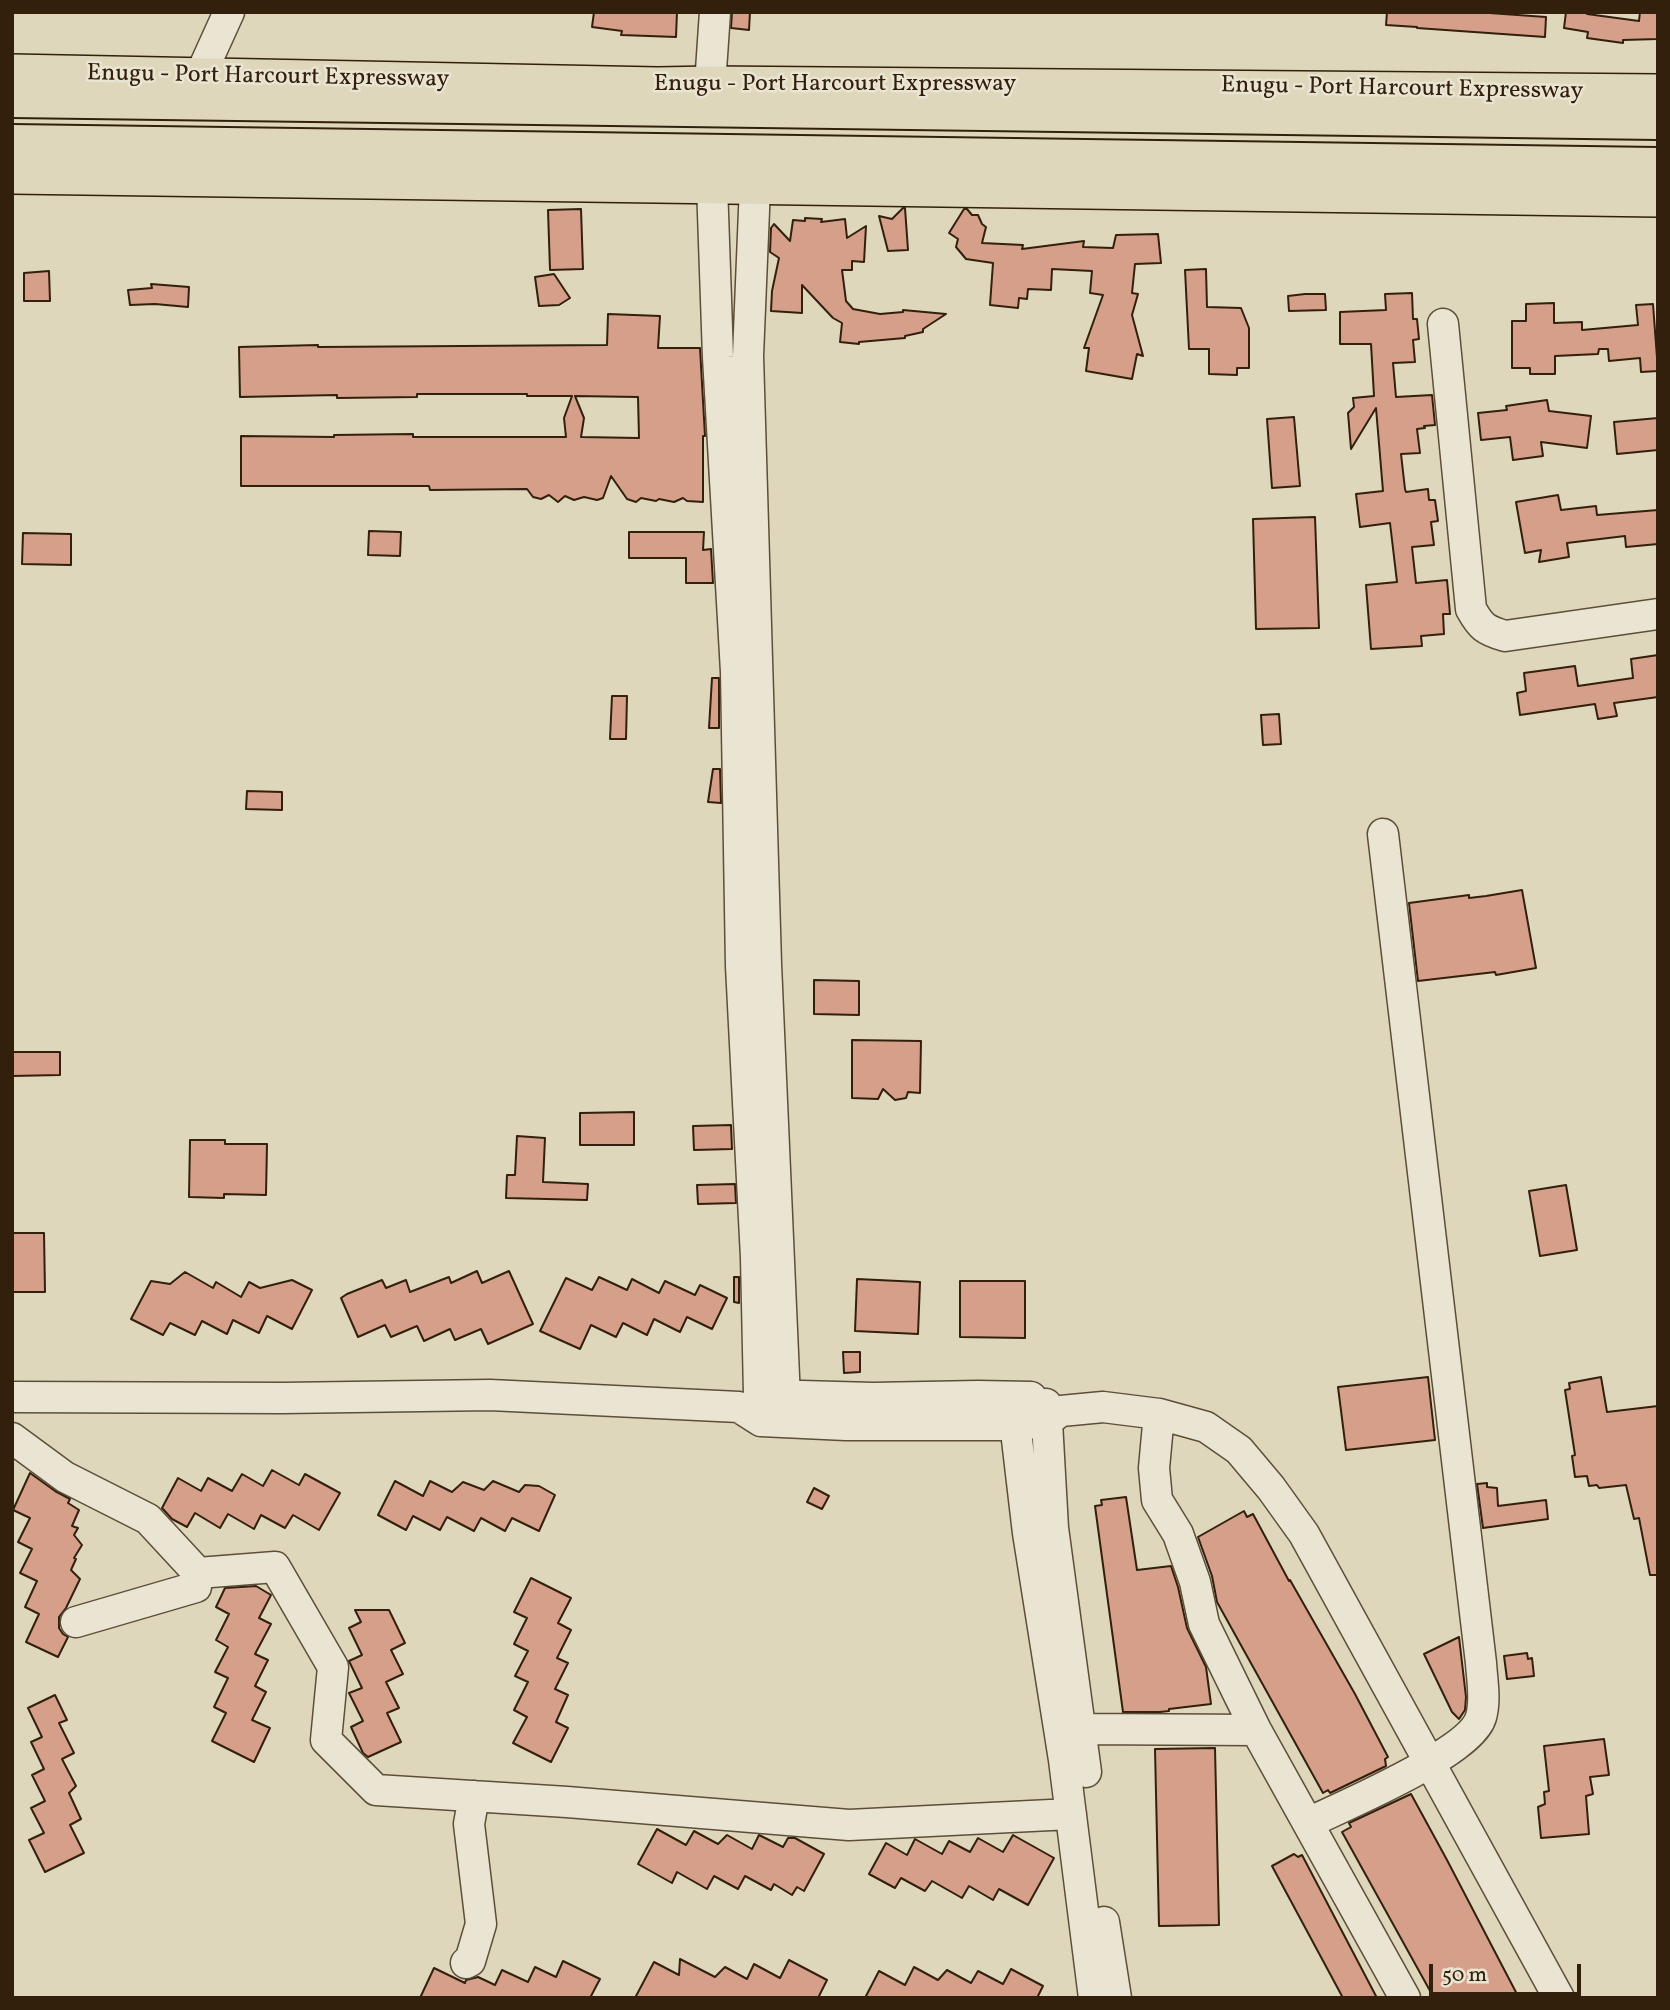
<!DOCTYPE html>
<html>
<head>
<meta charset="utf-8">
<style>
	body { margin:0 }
	#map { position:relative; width:1670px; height:2010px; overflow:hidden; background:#dfd7bc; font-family:Vollkorn,serif }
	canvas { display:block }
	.frame { position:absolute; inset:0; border:14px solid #32200c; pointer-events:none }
	.scale { position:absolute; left:1429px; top:1964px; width:152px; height:32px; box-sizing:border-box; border:4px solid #32200c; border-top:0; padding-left:9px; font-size:21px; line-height:24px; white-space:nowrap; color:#32200c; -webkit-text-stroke:5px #eae5d3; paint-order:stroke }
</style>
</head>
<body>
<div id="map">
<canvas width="1670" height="2010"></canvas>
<div class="frame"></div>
<div class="scale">50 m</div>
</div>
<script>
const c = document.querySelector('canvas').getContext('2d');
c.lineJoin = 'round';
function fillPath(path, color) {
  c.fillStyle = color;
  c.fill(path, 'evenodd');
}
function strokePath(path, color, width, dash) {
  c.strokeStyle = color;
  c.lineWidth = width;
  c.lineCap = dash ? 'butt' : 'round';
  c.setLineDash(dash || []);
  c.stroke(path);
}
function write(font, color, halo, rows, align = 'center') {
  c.font = font + ' Vollkorn,serif';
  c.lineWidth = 5;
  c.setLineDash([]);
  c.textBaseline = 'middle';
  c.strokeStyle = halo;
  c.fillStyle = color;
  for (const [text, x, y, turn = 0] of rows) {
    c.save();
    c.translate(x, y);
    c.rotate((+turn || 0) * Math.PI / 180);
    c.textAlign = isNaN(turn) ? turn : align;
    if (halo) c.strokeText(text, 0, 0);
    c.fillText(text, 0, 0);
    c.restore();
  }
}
const building = new Path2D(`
	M594,12h83l-1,25 -55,-2 1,-4 -30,-4z
	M732,12h18l-1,18 -18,-2z
	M1387,12h88l71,5 -1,20 -128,-9v-1l-31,-2z
	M1566,12h21v2l52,7 1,-9h18v27l-35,1v3l-36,-5 1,-6 -24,-4z
	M903,208h2l3,42 -20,1 -9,-35 13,3z
	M581,209l2,60 -33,1 -2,-60z
	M964,209h3l5,6h6l4,9 4,3 -4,16 41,2 -1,4 62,-8 -1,6 30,1 3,-13 42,-1 3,29 -26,1 -3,29 6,1 -6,21 11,41 -6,-2 -5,25 -46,-8 3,-23h-5l19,-53 -13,-2 2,-22 -40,-2 -1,21 -23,-1 -1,10 -8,-1 -1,10 -28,-3 3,-42 -27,-4 -10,-12 2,-8 -9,-6z
	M805,218l17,1 -1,3 24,-3 2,19 19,-12 -2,36 -12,-1v9h-10l4,31 7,8 27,5 23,-2v-2l43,4 -23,15v3l-18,4v2l-46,4v2l-19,-2 2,-19 -9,-5 -31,-33v28l-31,-2 1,-20 7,-33 -9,-6 1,-24 3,-4 16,17 3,-21 12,1z
	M1206,269l1,38 34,1 8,20v40h-12v7l-28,-1v-25h-20l-4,-79z
	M49,271l1,30h-26v-28z
	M554,274l16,24 -11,7 -20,1 -4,-29z
	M151,284l38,3 -1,20 -33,-3 -25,1 -2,-15 24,-2z
	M1412,293l1,26h4l2,20 -6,1 2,22 -22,1 3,34 36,-2 3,30 -11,1 1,2 -8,1 3,24 -19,1 4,35 1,3 22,-3 1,11h6l3,21 -7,1 3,23 -22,2 4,36 31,-3 3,34h-7l1,20 -23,2 1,10 -51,3 -5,-64 31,-3 -7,-59 -30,4 -4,-33 27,-3 -7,-83 -25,41 -3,-36 6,-6 -1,-9 21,-2 -3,-52h-31v-32l46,-2 -1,-16z
	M1305,294h20l1,16 -37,1 -1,-15z
	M1554,303v20l28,-1v8l56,-5 -2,-20 17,-1 5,67 -17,1 -1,-14 -31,3 -1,-12h-9l-1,5 -43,2v18h-25v-6h-18v-47h14v-17z
	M608,314l52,2 -2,32h42l5,88h-2v66l-16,-1 -4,-3 -9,4 -15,-3 -3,2 -15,-3 -5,4 -9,-3 -16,-23 -8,22 -6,2 -13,-3 -10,3 -9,-4 -7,6 -9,-7 -8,4 -8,-2 -6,-8 -97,1 -1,-4h-188v-50l93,1v-2l79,-1v3h153l-2,-19 8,-22h-45v-2h-110v3l-80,1v-3l-97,2 -1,-50 79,-2v2l289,-2zM575,396l63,1 1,41 -58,-1 3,-19z
	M1547,400l2,11 42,5 -4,32 -46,-6 2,14 -30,4 -3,-23 -29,3 -3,-27 29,-3 -1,-4z
	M1294,417l6,69 -28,2 -5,-69z
	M1658,418v32l-41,4 -3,-32z
	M1558,495l3,15 35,-4 1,9 61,-5v34l-32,3 -1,-11 -58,7 2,14 -30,5 2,-12 -16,3 -9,-51z
	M1315,517l4,111 -63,1 -3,-110z
	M369,531l32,1 -1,24 -32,-1z
	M629,532h75l-1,18 8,-1 2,34h-27v-25h-57z
	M23,533l48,1v31l-49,-1z
	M1658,655v42l-44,6 3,13 -19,3 -3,-15 -75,11 -3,-22 9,-2 -2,-18 51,-7 3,20 55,-8 -2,-19z
	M712,678h7v50h-10z
	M612,696h15l-1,43h-16z
	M1279,714l2,30 -18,1 -2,-30z
	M713,769h7l1,34 -13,-1z
	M247,791l35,1v18l-36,-1z
	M1522,890l14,78 -40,7 -1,-3 -77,9 -9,-78 60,-8v3l17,-2z
	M814,980l45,1v34l-45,-1z
	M852,1040l69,1 -1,52 -12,-1 -2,6 -11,2 -12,-11 -5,10 -26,-1z
	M12,1052h48v23l-48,1z
	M634,1112v33h-54v-32z
	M731,1125l1,24 -38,1 -1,-24z
	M517,1136l28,2 -2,44 45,2 -1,16 -81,-2 1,-23h8z
	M190,1140h35v4h42l-1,51 -42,-1v4l-35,-1z
	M735,1184l1,19 -38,1 -1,-19z
	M1566,1185l11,65 -37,6 -11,-65z
	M12,1233h32l1,59h-33z
	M477,1271l5,12 27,-12 24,53 -45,20 -7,-15 -26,11 -5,-11 -26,12 -7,-15 -26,11 -6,-12 -27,12 -17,-39 6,-4 35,-14 4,8 20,-8 4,12 39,-15 2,6z
	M185,1272l28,16 3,-6 25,15 8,-15 11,6 32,-8 20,10 -20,39 -25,-13 -8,17 -26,-13 -6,14 -25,-13 -7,14 -25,-12 -7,12 -32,-16 20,-38 19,3z
	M599,1277l28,13 5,-11 27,14 6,-12 30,14 5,-10 27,13 -15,31 -25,-12 -7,15 -26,-13 -7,16 -24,-12 -7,14 -25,-12 -11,24 -40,-18 26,-53 26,12z
	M734,1277h5v26l-5,-1z
	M857,1279l63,3 -2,52 -63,-3z
	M960,1281h65v57l-65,-1z
	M843,1352h17v20l-16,1z
	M1428,1377l7,63 -89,10 -8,-63z
	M1601,1377l6,35 51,-6v169h-8l-11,-57 -5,1 -8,-34 -27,3 -2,-3 -8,1 -2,-10 -12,1 -3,-21 3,-1 -10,-65 5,-1 -1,-6z
	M272,1470l27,15 6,-11 35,19 -21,37 -26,-15 -8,13 -24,-13 -7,14 -26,-15 -8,14 -25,-15 -8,14 -15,-8 -10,-11 16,-30 23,13 7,-13 24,13 10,-17 21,12z
	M30,1473l25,18 15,8 -2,4 11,7 -7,16 6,2 -4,7 8,10 -8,13 2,1 -5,11 9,9 -14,29 -7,9v11l4,6 5,3 -10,20 -32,-15 13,-28 -14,-7 12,-26 -17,-8 12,-24 -14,-7 12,-24 -17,-8z
	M395,1481l28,15 7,-15 22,11 11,-10 21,8 9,-9 26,11 6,-7 14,1 16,9 -16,36 -27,-13 -7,13 -24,-13 -7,13 -27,-14 -7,13 -27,-14 -7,14 -28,-15z
	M1487,1483v4l10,1 1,18 48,-6 2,19 -65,9 -6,-44z
	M814,1488l15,8 -7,13 -15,-7z
	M1126,1497l11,73 34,-4 7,21 9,41 19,39 5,37 -42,5v2l-9,1h-37l-28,-206 7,-1 -1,-5z
	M1244,1511l3,6 6,-3 36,67 1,-1 65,114 33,63 -3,2 1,7 -56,27 -2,-3 -5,3 -106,-191 -5,-26 -14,-39z
	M531,1578l40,20 -13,25 13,7 -14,28 11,5 -13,26 13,6 -12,27 12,6 -17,34 -38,-19 14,-26 -13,-7 14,-28 -13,-6 13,-25 -14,-7 13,-26 -13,-6z
	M256,1586l15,9 -12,23 12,6 -16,30 13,6 -13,26 11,6 -14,28 18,8 -16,34 -42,-21 14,-28 -12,-6 14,-29 -13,-6 13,-25 -12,-7 13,-26 -13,-7 9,-19z
	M355,1610h34l16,33 -14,7 12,24 -17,8 13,26 -12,5 14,29 -33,15 -5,-4 -12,-26 12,-6 -14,-28 13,-5 -13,-27 13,-6 -13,-27 12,-6z
	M1459,1637l7,60 -1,13 -6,9 -7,-7 -28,-58z
	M1527,1653l1,6 4,-1 2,18 -27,3 -3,-23z
	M55,1695l12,25 -8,3 15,30 -12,6 14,27 -7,7 12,26 -11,6 14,28 -39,19 -16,-32 15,-7 -13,-25 14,-7 -13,-26 12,-6 -13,-27 11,-5 -14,-29z
	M1604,1739l5,36 -19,2 3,17 -7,2 3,38 -48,4 -3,-31 7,-3 -1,-12 5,-1 -5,-45z
	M1215,1748l4,177 -60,1 -4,-177z
	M1411,1794l36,66 72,138h-85l-92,-166 9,-5 -2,-4z
	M657,1829l29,16 8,-14 24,13 9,-9 25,14 7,-14 24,12 5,-9h7l29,16 -20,37 -7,-4 -5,8 -18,-11 -3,6 -26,-14 -7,13 -24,-13 -7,13 -30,-17 -5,11 -34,-19z
	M1013,1835l41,23 -26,47 -29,-16 -6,11 -24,-14 -7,12 -30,-17 -7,10 -24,-13 -6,10 -26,-14 17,-31 21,12 8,-16 27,15 7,-13 21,11 8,-14 25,14z
	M1294,1854l4,3 4,-2 75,143h-34l-71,-132z
	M680,1959l35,18 10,-10 22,12 7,-15 26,14 9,-18 38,20 -9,18h-183l19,-36 25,13z
	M563,1961l37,18 -10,19h-170l14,-30 31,15 1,-3 12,-3 17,8 7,-15 26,12 7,-15 21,10z
	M914,1967l24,13 9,-10 24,13 7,-12 25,13 8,-15 32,17 -6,12h-172l14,-27 26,14z`);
fillPath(building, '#d69f8a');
strokePath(building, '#32200c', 2);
const minor = new Path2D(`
	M200,76l29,-64
	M710,85l5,-73
	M712,185l6,172 18,315 5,294 15,292 3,137 2,26
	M755,186l-7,170 18,608 20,458
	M1443,324l28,285c10,18 14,21 34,27l153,-22
	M766,1395l107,3 105,-2 53,1
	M12,1397l271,1 207,-3 249,12 22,14 85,4h169l31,-3 15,-11 42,-4 56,7 47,13 33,23 32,38 33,46 255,464
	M1012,1397l16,136 36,227 30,238
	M1046,1404l7,124 33,244
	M1159,1414l-5,54 3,32 21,34 17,48 9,42 52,106 149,268
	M12,1438l53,39 83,42 50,54 77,-6 58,100 -7,73 50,50 191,12 282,23 222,-11
	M76,1622l120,-35 2,-14
	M1081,1729l175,1
	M1308,1823c35,-17 163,-70 173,-106 5,-17 1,-37 0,-54l-98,-829
	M1104,1922l12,76
	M466,1963l4,-2 11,-37 -12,-100 5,-28`);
const major = new Path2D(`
	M12,73l646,13 52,-1 948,8
	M12,175l1646,23`);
const highway = new Path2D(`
	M12,98l1646,22
	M12,144l1646,23`);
strokePath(minor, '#5d4e38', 33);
strokePath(major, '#32200c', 40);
strokePath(highway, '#32200c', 42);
strokePath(minor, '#eae5d3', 30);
strokePath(major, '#dfd7bc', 37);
strokePath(highway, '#dfd7bc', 38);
write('24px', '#32200c', '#eae5d3', [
	["Enugu - Port Harcourt Expressway",268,78,1],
	["Enugu - Port Harcourt Expressway",835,86],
	["Enugu - Port Harcourt Expressway",1402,90,1]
]);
</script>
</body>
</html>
